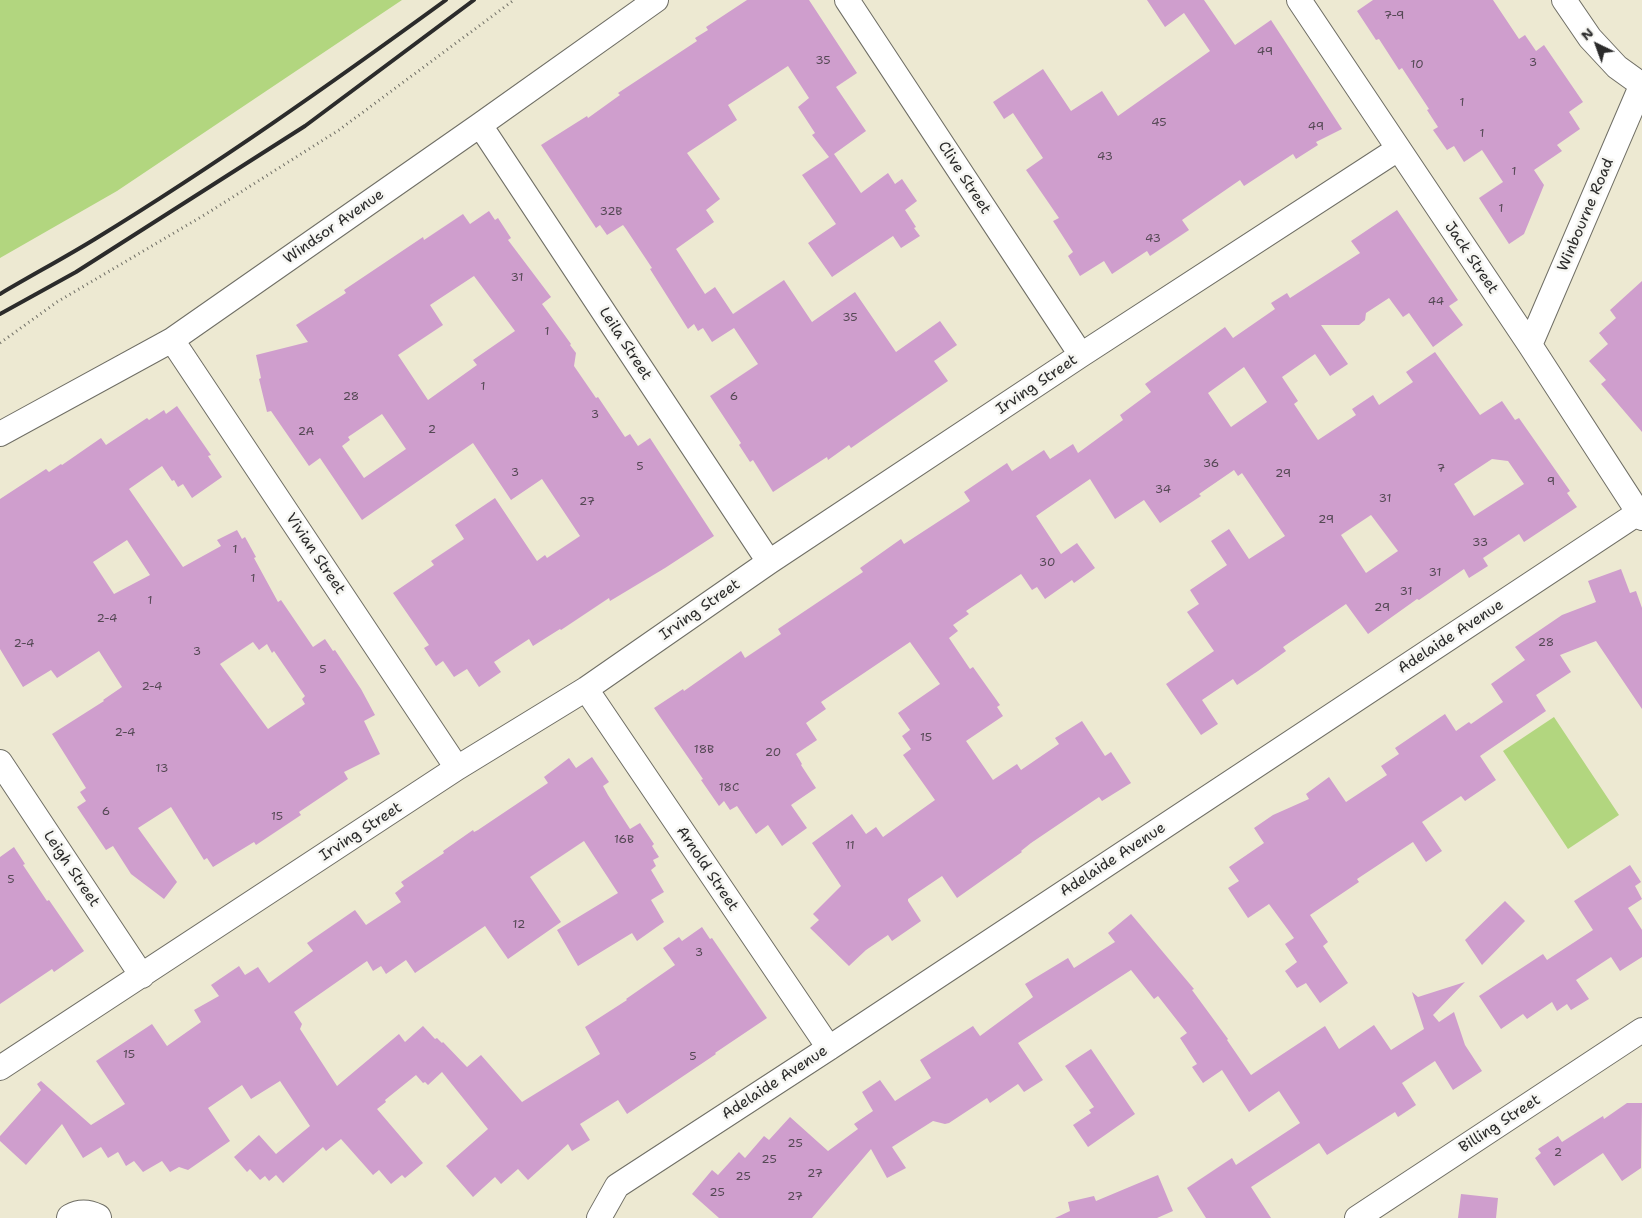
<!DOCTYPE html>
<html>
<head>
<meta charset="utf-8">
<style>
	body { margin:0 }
	#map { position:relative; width:1642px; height:1218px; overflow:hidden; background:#ede9d2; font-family:"Shantell Sans",sans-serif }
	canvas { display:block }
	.north { position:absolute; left:1572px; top:20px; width:50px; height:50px; -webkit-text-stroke:4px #f6f6f2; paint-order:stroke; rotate:318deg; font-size:14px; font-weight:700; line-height:20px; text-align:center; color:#2b2b2b }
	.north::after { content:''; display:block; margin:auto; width:18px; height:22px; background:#2b2b2b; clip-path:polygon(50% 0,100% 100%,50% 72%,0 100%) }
</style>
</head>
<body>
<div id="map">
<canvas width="1642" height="1218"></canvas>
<div class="north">N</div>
</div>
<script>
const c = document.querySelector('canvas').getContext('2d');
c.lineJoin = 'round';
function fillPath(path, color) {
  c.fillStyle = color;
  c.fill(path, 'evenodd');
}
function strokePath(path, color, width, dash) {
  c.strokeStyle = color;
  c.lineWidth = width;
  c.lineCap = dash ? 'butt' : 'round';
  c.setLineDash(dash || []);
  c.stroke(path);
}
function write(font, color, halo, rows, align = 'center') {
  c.font = font + ' "Shantell Sans",sans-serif';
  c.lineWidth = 5;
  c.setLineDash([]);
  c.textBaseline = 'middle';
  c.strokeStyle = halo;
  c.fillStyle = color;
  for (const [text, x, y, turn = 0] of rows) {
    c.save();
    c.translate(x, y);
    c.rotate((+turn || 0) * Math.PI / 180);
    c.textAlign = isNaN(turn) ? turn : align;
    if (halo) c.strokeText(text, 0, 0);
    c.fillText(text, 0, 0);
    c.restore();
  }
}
fillPath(new Path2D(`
	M0,0h402l-285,191 -117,67z
	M1554,717l65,98 -51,34 -65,-98z`), '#b2d67f');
fillPath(new Path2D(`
	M747,0h62l48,73 -21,14 30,44 -32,23 27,39 27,-20 7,11 7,-5 15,22 -12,9 11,17 -2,1 6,8 -19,12 -8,-12 -61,41 -24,-34 28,-19 -34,-49 27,-18 -17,-22 3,-2 -17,-26 11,-9 -21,-32 -60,39 9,15 -50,33 33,46 -14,11 8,12 -38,27 29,45 10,-7 18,27 51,-34 28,42 43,-30 41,60 44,-31 17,24 -23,16 14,20 -97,67 -2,-3 -21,15 -1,-3 -54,35 -20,-32 -3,2 -11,-17 2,-2 -31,-47 48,-32 -24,-36 -22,14 -9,-14 -5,3 -4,-7 -6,5 -38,-60 2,-1 -26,-39 -3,-4 -16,10 -7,-10 -4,3 -55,-83 46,-29 1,2 32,-23 -2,-2 79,-52 -2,-3 13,-8 -2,-3z
	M1147,0h57l31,45 36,-25 71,109 -26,13 2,3 -22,14 -3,-5 -49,32 -4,-6 -58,40 7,10 -39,26 -3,-5 -35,23 -8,-13 -24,15 -12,-20 5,-4 -20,-31 6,-3 -33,-48 17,-12 -30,-45 -9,6 -11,-17 50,-33 28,42 31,-20 16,25 92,-65 -26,-38 -19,14z
	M1373,0h120l26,39 6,-4 11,16 8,-6 39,57 -14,10 11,17 -23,16 5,6 -28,19 10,15 -20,49 -15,10 -30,-46 24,-16 -21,-32 -18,12 -10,-16 -7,4 -14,-20 5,-3 -11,-17 2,-1 -27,-41 -3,2 -20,-31 -3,1 -19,-29z
	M1397,210l61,90 -9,6 14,19 -30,22 -24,-34 -6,4 -14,-19 -23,15 -1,7 -6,5h-38l27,39 -18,12 -15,-22 -33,23 16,24 -4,3 24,36 38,-25 -4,-6 21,-14 6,10 34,-23 -7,-10 29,-20 45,63 22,-14 13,19 4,-2 51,73 -3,2 10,14 -53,35 -5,-8 -36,24 5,8 -19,12 -5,-9 -45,31 -2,-1 -49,35 -22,-30 -63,43 3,4 -28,20 -21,14 -4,-6 -31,21 16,24 -17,11 -35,-51 48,-33 -27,-39 12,-8 -9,-14 37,-25 -16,-24 18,-12 20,30 36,-23 -43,-63 -4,3 -4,-6 -35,24 2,2 -41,27 -16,-23 -29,19 -25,-40 -54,37 25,38 16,-11 18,25 -21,15 -2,-3 -27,19 -8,-12 -5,3 -11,-16 -55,37 3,3 -16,11 5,6 -9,7 21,31 3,-2 27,38 -3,2 6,9 -37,25 27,39 24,-16 4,6 38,-26 -4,-6 27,-17 23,35 6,-4 20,31 -29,18 -3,-4 -68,46 -10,8 1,1 -65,46 -15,-22 -34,23v2l13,20 -29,20 -4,-6 -22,15 -17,16 -39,-38 9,-8 -6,-6 28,-28 -29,-43 40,-29 14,20 10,-7 7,10 52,-37 -32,-45 8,-6 -9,-13 8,-6 -12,-17 42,-29 -30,-42 -89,60 5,7 -20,14 11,17 -21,14 6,10 -1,1 15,23 -25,17 16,23 -25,18 -14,-21 -12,9 -19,-28 -7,4 -6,-9 -5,5 -18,-26 2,-1 -49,-71 29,-19 1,2 57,-40 4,7 36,-24 -3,-5 85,-57 -3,-4 41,-29 3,5 66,-43 -6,-9 43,-29 5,8 32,-21 6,9 23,-15 5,9 45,-33 -3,-5 31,-23 -6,-8 80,-57 8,11 42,-29 -4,-6 16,-10 3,5 70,-45 -9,-12zM1244,367l23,35 -36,25 -23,-34zM1492,459l16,2 16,23 -50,32 -20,-32zM1371,515l27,36 -32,22 -25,-38z
	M489,211l6,9 3,-2 13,20 -3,2 43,57 -9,7 29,40 -1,1 6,8 -2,13 22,32 2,-1 27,40 5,-3 8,12 12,-8 64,98 -49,32 -55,33 -1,-3 -48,32 -1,-1 -27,17 -4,-7 -35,23 7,10 -22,15 -12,-18 -13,8 -11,-16 -7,5 -12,-18 5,-3 -36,-52 41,-28 -3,-4 33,-22 -9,-14 40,-27 42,63 8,-6 2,3 33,-22 -38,-57 -31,21 -38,-57 -111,77 -42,-62 -11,8 -38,-55 -4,1 -8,-33 2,-1 -5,-23 52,-13 -12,-17 50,-32 -2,-3 79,-53 1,3 39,-26 7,10zM474,276l41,55 -42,29 4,5 -49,35 -30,-45 45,-30 -13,-20zM382,414l24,35 -42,29 -22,-32 8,-6 -2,-3z
	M1642,281v151l-41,-48 5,-4 -17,-19 19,-17 -9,-11 17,-15 -6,-8z
	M177,406l34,49 -3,1 14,21 -30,21 -9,-14 -5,3 -4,-7 -2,1 -10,-15 -33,23 54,78 38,-21 -4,-6 20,-10 5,9 3,-2 11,20 -2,1 24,44 3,-2 32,47 12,-8 8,12 2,-1 26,39 14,26 -11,6 16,33 -36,18 4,7 -49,33 2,3 -45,30 -2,-3 -41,25 -6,-9 -3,2 -33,-53 -33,21 39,54 -13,17 -33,-25 -18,-28 -7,4 -29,-43 9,-6 -6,-9 6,-4 -34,-54 52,-33 -1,-1 19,-13 -23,-36 -42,27 -6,-8 -28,17 -23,-38v-150l46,-30 3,3 12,-8 1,1 39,-27 5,7 41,-27 2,2 15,-10 2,4zM127,540l23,35 -36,19 -21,-32zM253,642l6,8 8,-6 5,9 2,-2 31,45 -3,3 3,5 -37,25 -48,-65z
	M1621,569l9,24 6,-2 6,17v101l-46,-68 -36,14 11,17 -35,23 10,16 -66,45 16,24 -31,21 -4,-5 -39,26 20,29 -16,11 -13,-20 -56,37 2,3 -49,33 18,27 -5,4 25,37 -28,20 -14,-20 -9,5 -12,-17 12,-9 -12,-18 9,-6 -25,-34 -21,14 -20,-30 11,-7 -10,-14 35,-24 -10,-15 19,-13 36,-16 -3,-5 23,-17 17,25 41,-27 -6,-9 18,-12 -4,-6 50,-34 11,17 13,-9 2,2 32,-22 -12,-18 34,-24 -10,-13 47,-32 34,-13 -8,-21z
	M592,757l17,25 -6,4 5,9 22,34 10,-6 14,21 -2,2 7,11 -6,3 3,6 -5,4 13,22 -13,8 13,22 -27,19 -5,-8 -54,33 -21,-36 61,-37 -34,-52 -54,36 31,45 -53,37 -23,-33 -70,47 -9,-13 -20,14 -5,-8 -8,5 -6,-10 -73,51 8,12 -2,5 37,57 62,-52 6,8 18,-16 12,13 2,-1 5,5 1,-1 24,25 14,-12 41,47 78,-48 -15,-27 42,-27 -1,-1 49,-34 -12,-17 16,-11 3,4 20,-14 8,12 2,-1 55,80 -52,35 1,1 -89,60 -9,-14 -38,24 10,16 -18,11 -4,-7 -40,36 -10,-11 -17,15 -6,-7 -22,20 -27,-31 42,-37 -46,-57 -14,13 -3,-3 -2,1 -7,-8 -31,25 1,2 -9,7 46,54 -18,15 -3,-3 -11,9 -12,-14 -6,5 -32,-36 -15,12 -3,-4 -40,36 -7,-8 -7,6 -4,-5 -5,4 -10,-11 -3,3 -13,-15 25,-22 17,19 34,-28 -30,-45 -29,18 -9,-14 -34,23 22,33 -42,29 -9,-3 -9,5 -8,-11 -19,11 -9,-11 -8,5 -8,-14 -10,6 -7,-11 -18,11 -21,-34 -36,41 -26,-24v-5l41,-46 -4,-6 4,-3 50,44 34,-21 -29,-43 56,-37 15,22 34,-24 -7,-12 25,-14 -8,-11 28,-19 6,9 13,-8 11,16 44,-32 -6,-8 48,-33 11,15 35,-23 -6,-9 9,-7 -3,-4 43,-29 -1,-2 30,-21 1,2 4,-2 70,-47 -4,-6 25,-19 7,10z
	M14,847l11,17 -2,1 24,36 2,-1 35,51 -30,21 -2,-3 -52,35v-147z
	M1630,865l11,17 -6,4 7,13 -14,9 14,22v27l-22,14 -9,-14 -35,23 13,19 -18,11 -4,-6 -10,7 -5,-9 -25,17 -4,-5 -22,15 -22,-33 64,-42 4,6 46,-30 -19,-29z
	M1505,901l20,20 -43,44 -17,-25z
	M1131,914l63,75 -2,1 36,49 -1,1 24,35 74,-49 14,23 35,-24 17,25 33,-21 -12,-37 6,5 47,-15 -32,33 6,7 15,-10 11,33 17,26 -29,19 -18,-29 -33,22 14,22 -18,12 -3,-5 -68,43 -8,-12 -68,44 20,31h-65l-19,-30 45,-30 4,7 64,-42 -21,-32 -30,21 -27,-42 -19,13 -11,-16 5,-3 -17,-26 7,-5 -29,-37 -4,3 -23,-29 -113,73 25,37 -19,12 -6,-8 -28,19 -3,-5 -38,25 -4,1 -12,-3 -41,26 14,21 -19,10 -16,-29 -59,69h-93l-27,-24 20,-24 6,5 21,-23 6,6 19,-22 5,4 21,-23 38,34 30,-22 -4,-5 19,-13 -11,-19 18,-12 15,21 36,-23 -11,-18 53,-34 7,10 53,-39 -8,-13 43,-26 6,10 41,-26 -7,-9z
	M1091,1049l44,65 -47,33 -15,-22 18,-12 -2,-3 5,-3 -29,-41z
	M1627,1103h15l-1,65 -19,13 -19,-28 -49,33 -19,-28 6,-5 -3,-4 20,-13 4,6 41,-26 1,3z
	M1158,1175l15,36 -16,7h-102l15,-7 -2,-9 26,-6 2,5z
	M1461,1194l37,4 -2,20h-38z`), '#cf9ecd');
const minor = new Path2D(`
	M847,0l234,355
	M1299,0l231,345 112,173
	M1564,0l26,38 27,29 25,18
	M480,125l289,437
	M172,340l285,428
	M1530,345l112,-261
	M0,434l172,-94 308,-215 176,-125
	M586,689l243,359
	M0,762l142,214
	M0,1068l457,-300 129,-79 183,-127 312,-207 317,-206
	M599,1218l18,-32 212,-138 809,-535
	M1357,1218l285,-188`);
const tertiary = new Path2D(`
	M71,1218c9,-5 18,-4 26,0`);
strokePath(minor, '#6f6e65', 26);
strokePath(tertiary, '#6f6e65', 30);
strokePath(new Path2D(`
	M0,343l57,-41 149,-88 133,-84 175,-130`), '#6f6e65', 3, [1, 4]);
strokePath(minor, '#fff', 24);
strokePath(tertiary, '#fff', 28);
strokePath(new Path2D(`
	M0,294c32,-19 64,-36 95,-55 121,-74 237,-156 351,-239
	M0,314l76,-42 229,-146 169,-126`), '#2b2b2b', 4);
write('12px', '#544854', null, [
	["7-9",1394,16],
	["49",1265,52],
	["35",823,61],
	["3",1533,63],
	["10",1417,65],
	["1",1462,103],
	["45",1159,123],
	["49",1316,127],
	["1",1482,134],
	["43",1105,157],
	["1",1514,172],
	["1",1501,209],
	["32B",611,212],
	["43",1153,239],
	["31",517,278],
	["44",1436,302],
	["35",850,318],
	["1",547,332],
	["1",483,387],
	["28",351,397],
	["6",734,397],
	["3",595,415],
	["2",432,430],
	["2A",306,432],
	["36",1211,464],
	["5",640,467],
	["7",1441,469],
	["3",515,473],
	["29",1283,474],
	["9",1551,482],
	["34",1163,490],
	["31",1385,499],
	["27",587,502],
	["29",1326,520],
	["33",1480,543],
	["1",235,550],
	["30",1047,563],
	["31",1435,573],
	["1",253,579],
	["31",1406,592],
	["1",150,601],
	["29",1382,608],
	["2-4",107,619],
	["28",1546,643],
	["2-4",24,644],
	["3",197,652],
	["5",323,670],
	["2-4",152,687],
	["2-4",125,733],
	["15",926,738],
	["18B",704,750],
	["20",773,753],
	["13",162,769],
	["18C",729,788],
	["6",106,812],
	["15",277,817],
	["16B",624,840],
	["11",850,846],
	["5",11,880],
	["12",519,925],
	["3",699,953],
	["15",129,1055],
	["5",693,1057],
	["25",795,1144],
	["2",1558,1153],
	["25",769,1160],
	["27",815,1174],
	["25",743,1177],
	["25",717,1193],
	["27",795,1197]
]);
write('15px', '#2b2b2b', '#f6f6f2', [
	["Clive Street",964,178,57],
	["Winbourne Road",1586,215,-67],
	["Windsor Avenue",334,227,-35],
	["Jack Street",1471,258,56],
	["Leila Street",625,344,57],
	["Irving Street",1037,385,-34],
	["Vivian Street",315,554,56],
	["Irving Street",700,610,-35],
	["Adelaide Avenue",1451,637,-33],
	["Irving Street",361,832,-33],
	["Adelaide Avenue",1113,860,-33],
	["Leigh Street",71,869,56],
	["Arnold Street",707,869,56],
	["Adelaide Avenue",775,1083,-33],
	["Billing Street",1500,1124,-33]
]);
</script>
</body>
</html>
